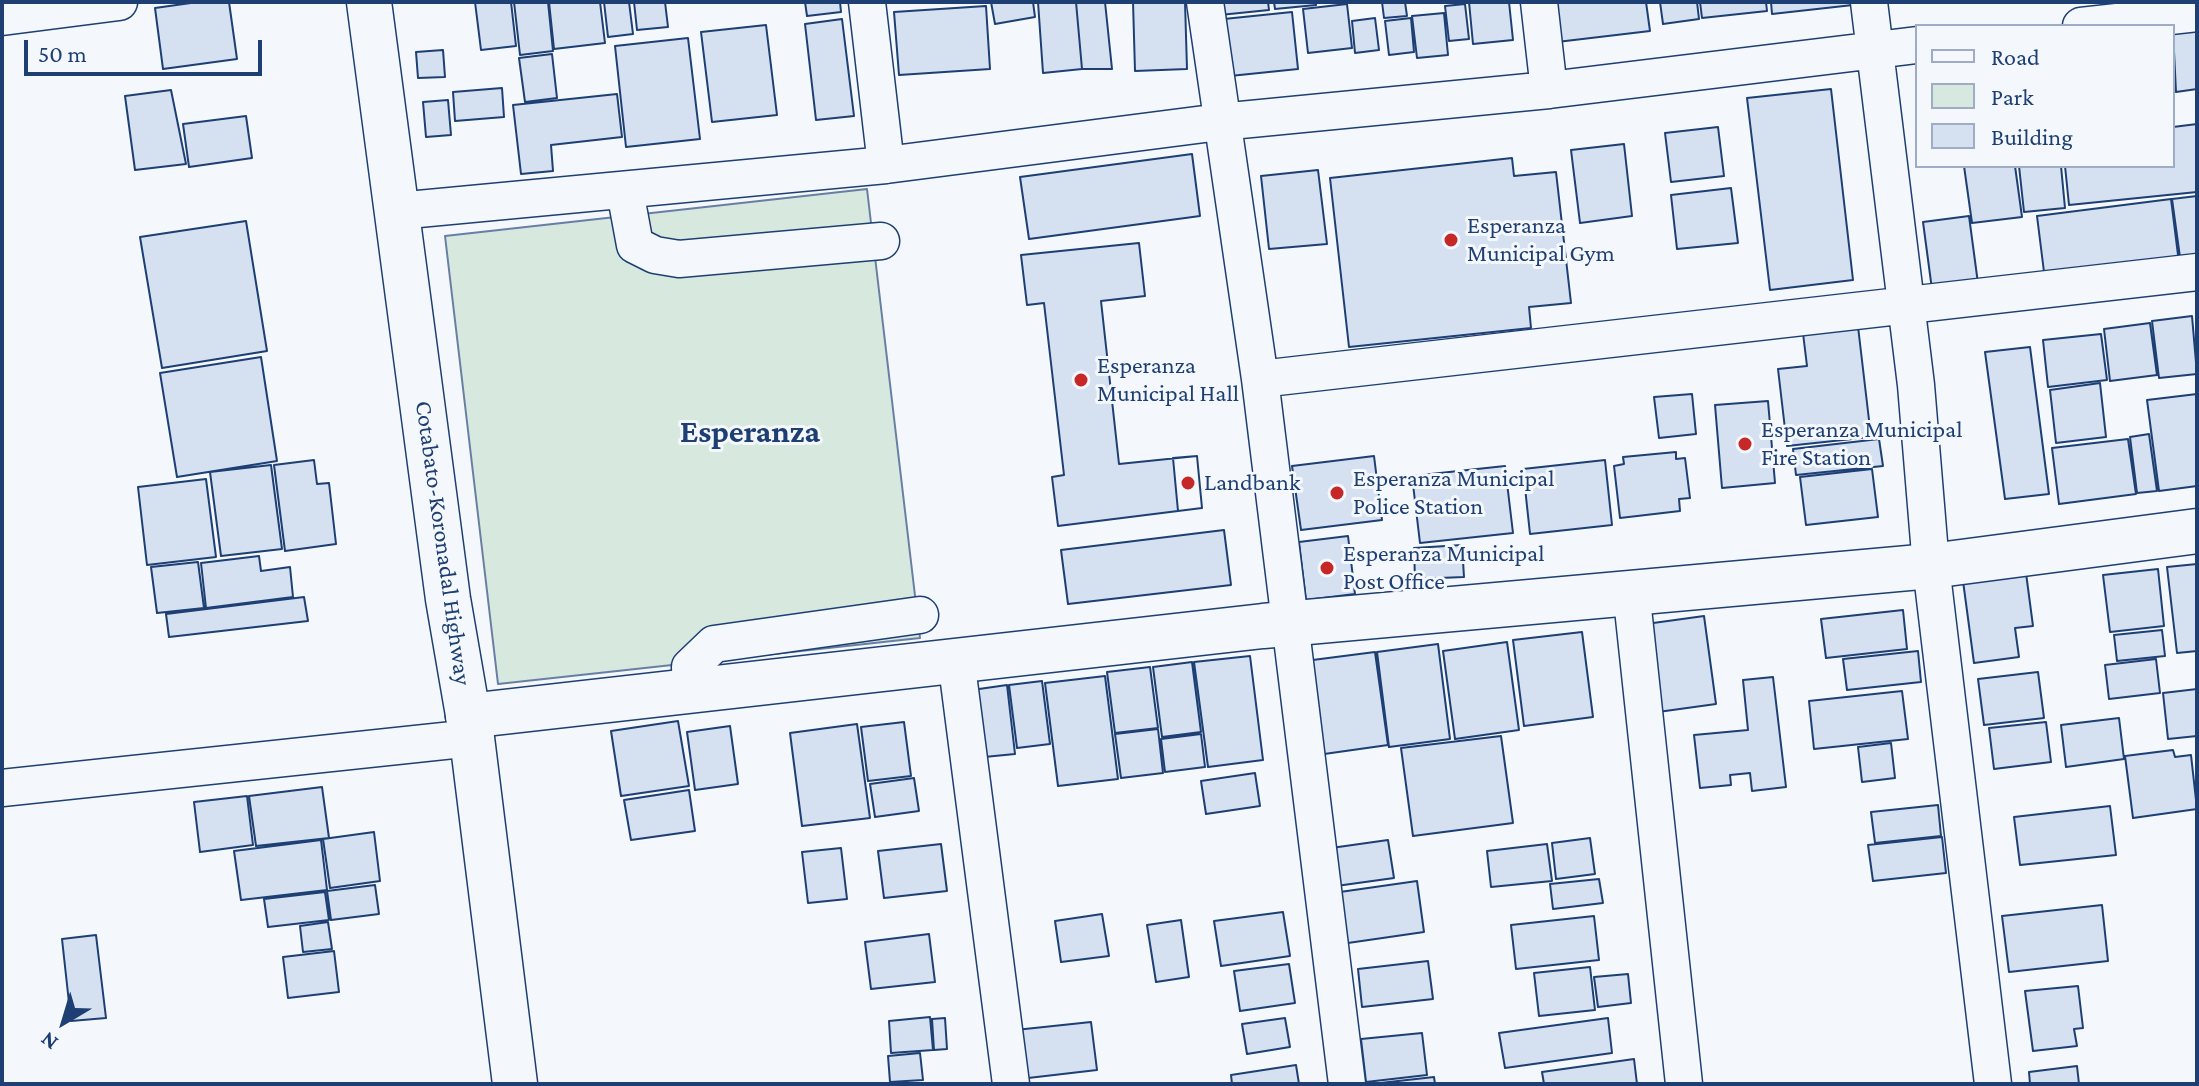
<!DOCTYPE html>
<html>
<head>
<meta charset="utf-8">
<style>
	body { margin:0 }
	#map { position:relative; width:2199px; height:1086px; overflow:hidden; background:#f4f7fb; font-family:"Crimson Pro",serif }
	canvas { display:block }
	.frame { position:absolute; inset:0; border:4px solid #1d3f73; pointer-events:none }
	.legend { position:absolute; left:1915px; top:24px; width:260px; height:144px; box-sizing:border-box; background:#f4f7fb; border:2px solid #9eadc5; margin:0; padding:10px 14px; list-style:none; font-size:24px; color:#1d3f73 }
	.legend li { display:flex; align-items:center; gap:16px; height:40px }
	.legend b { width:40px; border:2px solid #9eadc5 }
	.north { position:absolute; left:24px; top:982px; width:80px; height:80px; -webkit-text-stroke:6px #f4f7fb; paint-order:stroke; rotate:218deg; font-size:22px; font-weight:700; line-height:32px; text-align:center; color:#1d3f73 }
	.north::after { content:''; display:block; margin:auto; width:28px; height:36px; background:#1d3f73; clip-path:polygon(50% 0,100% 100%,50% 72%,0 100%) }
	.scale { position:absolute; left:24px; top:40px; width:238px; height:36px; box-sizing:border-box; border:4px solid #1d3f73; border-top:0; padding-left:10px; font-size:24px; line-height:28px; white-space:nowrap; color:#1d3f73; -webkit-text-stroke:6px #f4f7fb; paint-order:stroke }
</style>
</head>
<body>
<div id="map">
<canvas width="2199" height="1086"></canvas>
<div class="frame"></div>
<ul class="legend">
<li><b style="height:10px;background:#f4f7fb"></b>Road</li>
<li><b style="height:22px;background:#d7e8df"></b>Park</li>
<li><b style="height:22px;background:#d5e0f0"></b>Building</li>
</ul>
<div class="north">N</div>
<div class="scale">50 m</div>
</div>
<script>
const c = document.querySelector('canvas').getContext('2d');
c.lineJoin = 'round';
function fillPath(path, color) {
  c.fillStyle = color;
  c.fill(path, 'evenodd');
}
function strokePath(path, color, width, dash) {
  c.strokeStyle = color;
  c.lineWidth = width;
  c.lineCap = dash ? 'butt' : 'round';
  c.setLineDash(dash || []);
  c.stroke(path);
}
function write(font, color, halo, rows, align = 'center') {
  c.font = font + ' "Crimson Pro",serif';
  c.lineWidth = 6;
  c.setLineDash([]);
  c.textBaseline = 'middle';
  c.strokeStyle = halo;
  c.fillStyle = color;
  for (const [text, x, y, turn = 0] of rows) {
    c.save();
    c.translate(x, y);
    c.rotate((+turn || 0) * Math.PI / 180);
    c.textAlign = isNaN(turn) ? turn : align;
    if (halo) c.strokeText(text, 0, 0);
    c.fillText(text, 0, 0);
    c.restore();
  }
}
const green = new Path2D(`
	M867,189l53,449 -422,46 -53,-448z`);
fillPath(green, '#d7e8df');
strokePath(green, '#687fa3', 2);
const building = new Path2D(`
	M198,2h31l8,57 -74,10 -8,-61z
	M475,2h36l5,44 -35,4z
	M514,2h34l5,49 -33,4z
	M549,2h51l5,41 -51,6z
	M604,2h25l4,32 -25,3z
	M634,2h31l3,25 -31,3z
	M805,2h35l1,10 -34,4z
	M991,2h42l2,15 -40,7z
	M1038,2h38l6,67 -39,4z
	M1076,2h29l7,67h-30z
	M1133,2h52l2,67 -52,2z
	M1209,2h59l1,8 -59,6z
	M1274,2h42v3l-41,4z
	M1382,2h23l2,14 -23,2z
	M1469,2h40l4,38 -40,4z
	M1552,2h94l4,29 -93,11z
	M1660,2h37l2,17 -36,5z
	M1700,2h66l1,9 -65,7z
	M1771,2h81l1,3 -81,9z
	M1347,4l5,44 -44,5 -5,-44z
	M1465,4l4,35 -20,2 -4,-35z
	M986,6l4,63 -91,6 -5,-63z
	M1292,12l6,57 -68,7 -6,-57z
	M1444,13l4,42 -31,3 -5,-42z
	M1375,18l4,32 -24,3 -3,-32z
	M1411,18l3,34 -25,3 -4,-34z
	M842,19l12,97 -38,4 -11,-96z
	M766,25l11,90 -65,7 -11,-90z
	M2197,29v60l-21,3 -3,-61z
	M688,38l12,101 -74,8 -11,-101z
	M443,50l2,27 -27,1 -2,-26z
	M552,54l5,44 -32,4 -6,-44z
	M502,88l2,29 -49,4 -2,-29z
	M1831,89l22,191 -83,10 -23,-192z
	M171,90l15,74 -51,6 -10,-74z
	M617,94l5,43 -71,8 2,26 -32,3 -8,-69z
	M448,100l3,35 -25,2 -3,-35z
	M246,116l6,42 -63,9 -6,-43z
	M2197,124v68l-128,13 -4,-39h108v-39z
	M1718,127l6,49 -53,6 -6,-49z
	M1624,144l8,72 -52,7 -9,-73z
	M1192,154l8,62 -171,23 -9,-62z
	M1512,158l2,18 42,-4 15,131 -42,4 2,21 -182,19 -19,-169z
	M1964,166h51l7,51 -50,6z
	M2019,166h42l4,42 -41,4z
	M1318,170l9,74 -58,5 -8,-73z
	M1731,188l7,55 -61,6 -6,-54z
	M2197,196v74l-15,2 -10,-73z
	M2171,199l9,72 -134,17 -9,-72z
	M1969,216l10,75 -46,6 -10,-75z
	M246,221l21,130 -105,17 -22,-131z
	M1139,243l6,53 -44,5 18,163 78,-8 5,52 -144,18 -6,-49 12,-2 -20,-172 -17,2 -6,-50z
	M2192,316l5,58 -38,4 -7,-57z
	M1857,318l14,119 -84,9 -9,-77 29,-3 -5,-41z
	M2150,323l7,52 -47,6 -6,-52z
	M2101,334l6,46 -59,7 -5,-47z
	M2030,347l19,147 -44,5 -20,-147z
	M261,357l16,104 -100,16 -17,-104z
	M2100,383l6,54 -50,6 -6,-53z
	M1692,394l4,40 -37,4 -5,-41z
	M2197,394v92l-38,5 -12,-91z
	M1768,401l7,82 -53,5 -7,-83z
	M2149,434l8,57 -20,2 -7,-56z
	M1879,439l4,27 -87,9 -3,-26z
	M2128,439l8,55 -77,10 -7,-56z
	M1676,452v7l9,-1 5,40 -11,1 1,12 -60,7 -6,-52 10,-2 -1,-7z
	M1197,456l5,52 -24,3 -5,-53z
	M1374,456l8,64 -81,10 -9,-64z
	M314,460l3,24 12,-1 7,61 -51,7 -11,-86z
	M1605,460l7,65 -82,9 -7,-65z
	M271,465l11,84 -61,7 -11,-84z
	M1505,466l8,67 -93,10 -8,-67z
	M1872,469l6,48 -72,8 -6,-48z
	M206,479l10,78 -69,8 -9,-78z
	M1224,530l7,55 -163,19 -7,-54z
	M1348,536l7,58 -49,6 -7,-58z
	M1462,545l2,32 -49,2 -1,-31z
	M259,556l2,15 29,-4 3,30 -87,11 -5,-45z
	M198,562l6,46 -47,5 -6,-46z
	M2197,564v87l-20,2 -10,-86z
	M2158,569l6,57 -54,6 -7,-57z
	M2026,573l7,53 -18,2 4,29 -45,6 -11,-82z
	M304,597l4,24 -139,16 -3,-23z
	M1903,610l4,39 -81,9 -5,-39z
	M1704,616l12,88 -58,8 -12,-88z
	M2162,630l3,26 -48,5 -3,-26z
	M1582,632l11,85 -69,9 -11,-86z
	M1507,642l12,88 -64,9 -12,-88z
	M1438,644l12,95 -61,8 -12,-95z
	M1918,651l3,31 -74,8 -4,-31z
	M1375,652l13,93 -78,11 -13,-94z
	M1250,656l13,104 -55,7 -14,-105z
	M2156,659l4,34 -51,6 -4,-34z
	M1192,662l9,70 -39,5 -9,-70z
	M1150,667l8,61 -43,5 -8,-61z
	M2038,672l6,46 -60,7 -6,-46z
	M1105,676l13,103 -60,7 -13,-103z
	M1773,677l13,110 -34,4 -2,-18 -20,2 1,10 -31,3 -6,-53 54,-5 -5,-50z
	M1042,681l8,63 -33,4 -8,-63z
	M1007,685l8,69 -41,4 -9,-67z
	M2197,689v47l-29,3 -5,-46z
	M1902,691l6,48 -94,10 -5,-48z
	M2119,718l5,41 -58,8 -5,-42z
	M678,721l11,65 -68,10 -10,-65z
	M904,722l7,54 -43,5 -7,-54z
	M2046,722l5,40 -57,7 -5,-41z
	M857,724l13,94 -68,8 -12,-93z
	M730,726l8,58 -43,6 -8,-58z
	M1158,729l5,44 -42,5 -6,-44z
	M1201,734l4,33 -40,5 -4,-33z
	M1501,736l12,87 -100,13 -12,-88z
	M1891,743l4,35 -33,4 -4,-35z
	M2173,750l2,7 16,-2 6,54 -64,9 -8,-62z
	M1255,773l5,33 -54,8 -5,-33z
	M914,778l5,33 -44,6 -5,-33z
	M322,787l7,51 -73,8 -7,-50z
	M689,790l6,41 -64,9 -7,-40z
	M247,796l6,49 -53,7 -6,-50z
	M1938,805l3,31 -66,7 -4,-31z
	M2110,806l6,49 -96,10 -6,-48z
	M374,832l6,49 -50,7 -7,-49z
	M1942,837l4,36 -73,8 -5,-36z
	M1590,838l5,36 -39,5 -4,-36z
	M321,840l6,50 -86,10 -7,-49z
	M1388,840l6,38 -65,9 -5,-38z
	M941,844l6,47 -63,7 -6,-47z
	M1547,844l5,37 -61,6 -4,-36z
	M841,848l6,51 -39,4 -6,-51z
	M1599,879l4,24 -50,6 -3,-25z
	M1417,881l7,51 -90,13 -8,-51z
	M375,885l4,29 -48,6 -4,-29z
	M325,892l4,28 -61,7 -4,-28z
	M2102,905l6,56 -99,11 -7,-56z
	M1283,912l7,44 -69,10 -7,-45z
	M1102,914l7,42 -48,6 -6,-41z
	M1594,916l5,44 -83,9 -5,-44z
	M1181,920l8,57 -33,5 -9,-57z
	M328,922l4,27 -29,3 -3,-26z
	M929,934l6,48 -64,7 -6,-47z
	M96,935l10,83 -35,3 -9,-82z
	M334,951l5,41 -51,6 -5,-41z
	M1428,961l5,38 -71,8 -4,-38z
	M1289,964l6,39 -55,8 -6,-40z
	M1590,967l5,43 -56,6 -5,-43z
	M1628,974l3,29 -33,4 -4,-30z
	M2078,986l5,42 -9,1 3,17 -44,5 -8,-60z
	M930,1017l3,33 -42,3 -2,-32z
	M945,1018l2,31 -13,1 -2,-31z
	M1285,1018l5,29 -43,7 -5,-30z
	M1608,1018l4,35 -107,15 -6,-35z
	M1091,1022l6,48 -86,10 -5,-49z
	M1422,1033l5,42 -61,7 -5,-43z
	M920,1053l3,27 -33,2 -2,-26z
	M1634,1059l3,25h-93l-2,-12z
	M1296,1065l3,19h-67l-1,-9z
	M2077,1066l2,18h-49l-1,-12z
	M1434,1077l1,7h-64z`);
fillPath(building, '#d5e0f0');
strokePath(building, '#1d3f73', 2);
const minor = new Path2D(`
	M867,2l19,163
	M1205,2l55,377 87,705
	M1539,2l10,88
	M1869,2l47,383 15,181 62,518
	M2,17l117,-15
	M2081,26l116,-13
	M625,191l10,54 20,10 24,4 202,-18
	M397,211l489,-46 334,-43 329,-32 368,-45
	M1260,379l937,-107
	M1631,590l53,494
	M956,659l55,425
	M691,693l-1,-26 24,-23 206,-29
	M2,788l470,-50`);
const major = new Path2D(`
	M468,716l795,-90 668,-60 266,-35`);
const highway = new Path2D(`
	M369,2l79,597 24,139 43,346`);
strokePath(minor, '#1d3f73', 39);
strokePath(major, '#1d3f73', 47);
strokePath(highway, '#1d3f73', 47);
strokePath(minor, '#f4f7fb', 36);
strokePath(major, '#f4f7fb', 44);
strokePath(highway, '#f4f7fb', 44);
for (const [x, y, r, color] of [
	[1451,240,8,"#c62828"],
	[1081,380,8,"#c62828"],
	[1745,444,8,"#c62828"],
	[1188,483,8,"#c62828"],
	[1337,493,8,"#c62828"],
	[1327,568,8,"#c62828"]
]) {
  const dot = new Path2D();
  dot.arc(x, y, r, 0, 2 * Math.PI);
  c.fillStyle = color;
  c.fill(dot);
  strokePath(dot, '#f4f7fb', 3);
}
write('24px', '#1d3f73', '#f4f7fb', [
	["Esperanza",1467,226],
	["Municipal Gym",1467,254],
	["Esperanza",1097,366],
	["Municipal Hall",1097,394],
	["Esperanza Municipal",1761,430],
	["Fire Station",1761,458],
	["Esperanza Municipal",1353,479],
	["Police Station",1353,507],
	["Landbank",1204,483],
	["Esperanza Municipal",1343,554],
	["Post Office",1343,582]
], 'left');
write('24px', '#1d3f73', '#f4f7fb', [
	["Cotabato-Koronadal Highway",443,543,82]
]);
write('bold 32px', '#1d3f73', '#f4f7fb', [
	["Esperanza",750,432]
]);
</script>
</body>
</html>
